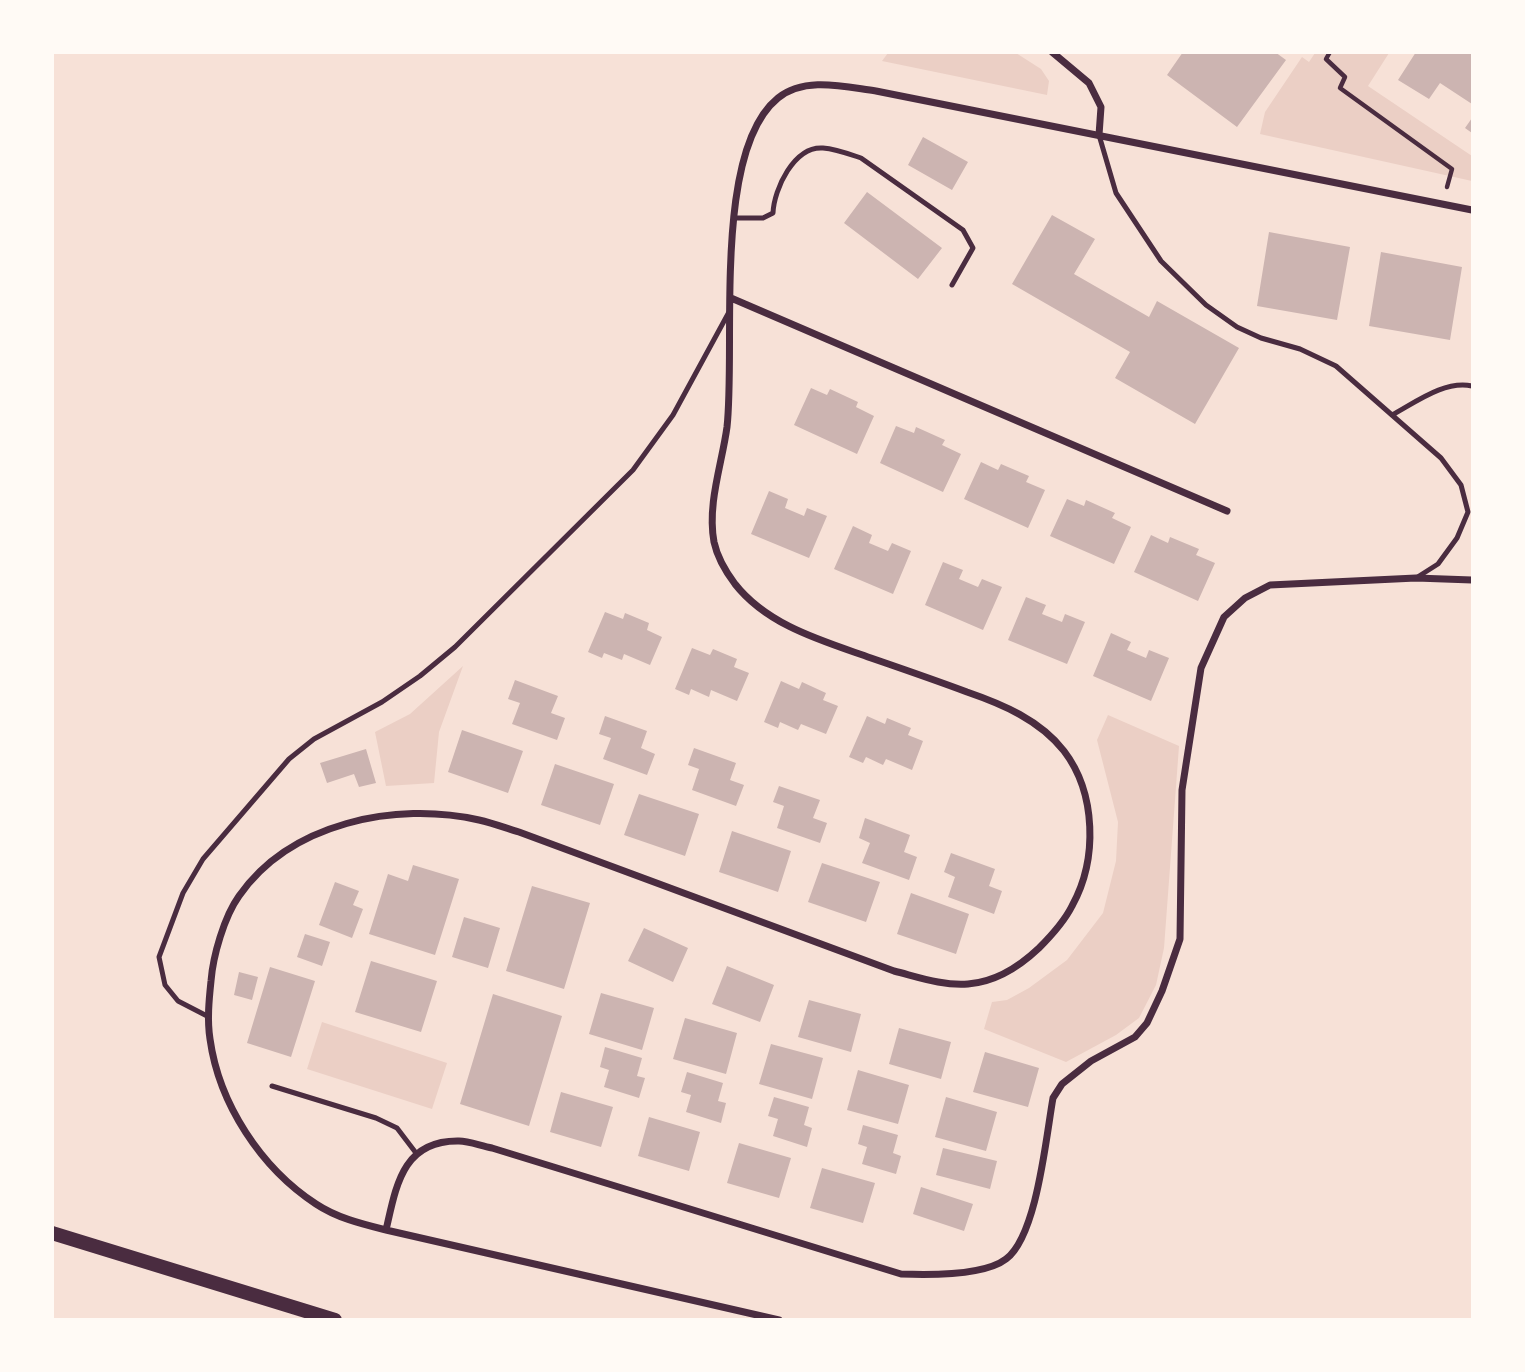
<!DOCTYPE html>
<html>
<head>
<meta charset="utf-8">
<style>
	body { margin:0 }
	#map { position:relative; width:1525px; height:1372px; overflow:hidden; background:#f7e1d7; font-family:Literata,serif }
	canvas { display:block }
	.frame { position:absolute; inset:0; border:54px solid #fffaf5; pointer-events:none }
</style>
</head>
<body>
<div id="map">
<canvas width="1525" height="1372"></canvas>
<div class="frame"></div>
</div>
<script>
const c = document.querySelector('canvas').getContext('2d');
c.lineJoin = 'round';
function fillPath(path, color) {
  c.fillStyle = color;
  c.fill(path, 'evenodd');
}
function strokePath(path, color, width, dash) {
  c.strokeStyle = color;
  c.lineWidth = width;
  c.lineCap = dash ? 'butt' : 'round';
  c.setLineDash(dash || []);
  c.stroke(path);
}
fillPath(new Path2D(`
	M888,53h128l25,16 8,12 -2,14 -165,-34z
	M1315,53h74l-21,33 104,70v25l-212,-47 5,-22 37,-55 7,5z
	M463,666l-24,66 -5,51 -48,3 -11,-54 35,-18z
	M1108,715l71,31 -15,202 -8,37 -17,33 -23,17 -50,27 -82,-33 8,-27 15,-2 22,-12 38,-28 36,-47 13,-52 2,-39 -21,-82z
	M322,1022l125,41 -15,46 -125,-40z`), '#ebcfc5');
fillPath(new Path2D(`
	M1183,52h92l11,8 -49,67 -70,-52z
	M1416,52h56v52l-32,-21 -11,16 -31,-19z
	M1472,118v15l-7,-5z
	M923,137l45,25 -16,28 -44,-25z
	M867,192l75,56 -24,31 -74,-56z
	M1052,215l43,24 -21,35 75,43 8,-16 82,47 -44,76 -80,-46 15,-26 -118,-68z
	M1269,232l81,15 -13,73 -80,-14z
	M1381,252l81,15 -12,73 -81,-14z
	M811,388l16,7 3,-6 28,13 -2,5 18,9 -17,38 -63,-29z
	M896,426l18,7 2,-6 29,13 -3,5 19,9 -18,38 -63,-29z
	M981,462l17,8 3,-6 28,12 -3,6 19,8 -17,38 -64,-29z
	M769,491l19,8 -3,9 19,8 3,-8 20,8 -18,42 -58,-24z
	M1067,499l17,7 2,-6 29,13 -3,5 19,9 -17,37 -64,-28z
	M853,526l19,9 -3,8 19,8 4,-8 19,8 -18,43 -59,-25z
	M1151,535l17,8 2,-6 29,12 -3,6 19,8 -17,38 -64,-29z
	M943,562l20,8 -4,9 19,8 4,-8 20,8 -19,43 -58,-25z
	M1026,597l20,8 -4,9 20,8 3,-8 20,8 -18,42 -59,-24z
	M605,612l18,7 2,-6 24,10 -2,7 15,7 -12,28 -26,-11 -2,6 -18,-7 -2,5 -14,-6z
	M1111,633l20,9 -4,8 19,8 3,-8 20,8 -18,43 -58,-25z
	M692,648l18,7 3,-6 24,10 -3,8 15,6 -12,28 -26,-11 -2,7 -18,-8 -2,6 -14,-6z
	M515,680l43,16 -7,17 14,5 -8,22 -45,-16 8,-21 -12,-4z
	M781,681l18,8 3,-7 24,11 -3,7 15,6 -12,28 -25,-10 -3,6 -18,-8 -2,6 -14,-6z
	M605,716l42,15 -6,17 14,6 -8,21 -44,-16 8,-21 -12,-4z
	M867,716l18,8 2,-6 24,10 -3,7 15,6 -11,29 -26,-11 -3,6 -17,-8 -3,6 -14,-6z
	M462,730l61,21 -15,42 -60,-21z
	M694,748l42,15 -6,17 14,5 -8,21 -44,-16 7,-21 -11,-4z
	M366,749l10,34 -17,4 -5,-13 -27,9 -7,-20z
	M555,764l59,20 -14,41 -59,-20z
	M779,786l41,14 -7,18 14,5 -7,20 -43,-15 7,-22 -11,-4z
	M639,794l60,20 -14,42 -61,-21z
	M865,818l45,17 -6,17 13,5 -8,23 -47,-17 8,-20 -11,-5z
	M732,831l59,20 -13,41 -59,-20z
	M951,853l44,16 -6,17 13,5 -8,23 -46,-17 7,-20 -11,-5z
	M822,863l58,19 -14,40 -58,-20z
	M413,865l46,14 -24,76 -66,-21 19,-60 20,7z
	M335,882l24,9 -6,14 10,4 -11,29 -33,-13z
	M532,886l58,17 -26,86 -58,-18z
	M911,893l58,21 -13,40 -59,-20z
	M464,917l36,11 -12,40 -36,-11z
	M644,928l44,20 -15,34 -45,-21z
	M305,934l25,8 -8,24 -25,-9z
	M371,961l66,20 -16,51 -66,-20z
	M727,966l47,19 -14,37 -48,-18z
	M270,967l45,14 -24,76 -44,-14z
	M239,972l19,5 -6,23 -18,-5z
	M601,993l53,15 -12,42 -53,-16z
	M493,994l69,22 -33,110 -69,-22z
	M809,1000l52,14 -10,38 -53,-15z
	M685,1018l52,15 -11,41 -53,-15z
	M899,1028l52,14 -10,37 -52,-15z
	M771,1044l52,14 -11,41 -53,-15z
	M605,1047l37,11 -5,18 8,2 -6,20 -35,-11 5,-17 -9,-3z
	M985,1052l54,16 -11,39 -55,-15z
	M858,1070l51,15 -11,39 -51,-14z
	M687,1072l36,11 -5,18 8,2 -5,20 -35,-11 5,-17 -10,-3z
	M561,1092l52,15 -12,40 -51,-15z
	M774,1097l35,10 -5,18 8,3 -5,19 -34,-11 5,-17 -10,-3z
	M946,1097l51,15 -11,39 -51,-14z
	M649,1117l51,15 -11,39 -51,-15z
	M863,1125l35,10 -5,18 8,3 -5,18 -34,-10 5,-17 -9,-3z
	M739,1143l52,15 -12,40 -52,-15z
	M943,1148l54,13 -7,28 -54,-14z
	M822,1168l53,15 -12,40 -53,-15z
	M921,1187l52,17 -9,27 -51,-17z`), '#ccb4b1');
strokePath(new Path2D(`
	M1330,52l-4,7 19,18 -5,11 112,81 -5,18`), '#4a2c40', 4.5);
strokePath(new Path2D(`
	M1099,135l17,58 45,68 45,44 31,22 24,11 39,11 36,17 105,92 20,27 7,27 -11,26 -19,26 -22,14
	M735,218h28l10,-5c1,-24 21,-67 50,-65 13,1 26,6 38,10l102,72 10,18 -21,37
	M1392,415c24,-13 53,-35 80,-29
	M209,1017l-31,-16 -13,-16 -6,-28 24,-64 20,-34 86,-100 25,-20 68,-37 38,-26 35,-29 178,-177 40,-55 56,-103
	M272,1086l104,32 21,10 19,25`), '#4a2c40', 5);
strokePath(new Path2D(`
	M1052,52l37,31 12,24 -2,28
	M731,298l496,213
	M386,1230c10,-43 16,-90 73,-89 10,0 22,5 33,7l409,126c27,1 83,2 105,-15 31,-23 40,-122 47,-161l9,-14 29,-23 44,-24 12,-14 15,-32 18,-52 2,-149 19,-122 23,-51 21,-19 25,-13 146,-7 56,2
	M779,1320l-393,-90c-24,-6 -49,-12 -70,-26 -55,-36 -97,-100 -106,-165 -3,-19 -1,-39 1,-58 2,-25 13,-64 28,-85 51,-73 156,-95 240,-76 13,3 27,8 40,12l375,139c24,6 49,15 74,13 27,-2 52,-18 71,-36 13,-13 25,-26 33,-42 26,-47 24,-113 -8,-155 -24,-31 -62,-47 -97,-59 -32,-12 -64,-23 -96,-34 -48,-17 -103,-32 -136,-74 -9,-12 -18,-28 -21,-42 -7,-38 8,-78 13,-115 9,-80 -15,-276 51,-329 27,-22 67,-11 98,-7l596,119`), '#4a2c40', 7);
strokePath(new Path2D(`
	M52,1233l283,87`), '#4a2c40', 14);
</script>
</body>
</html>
